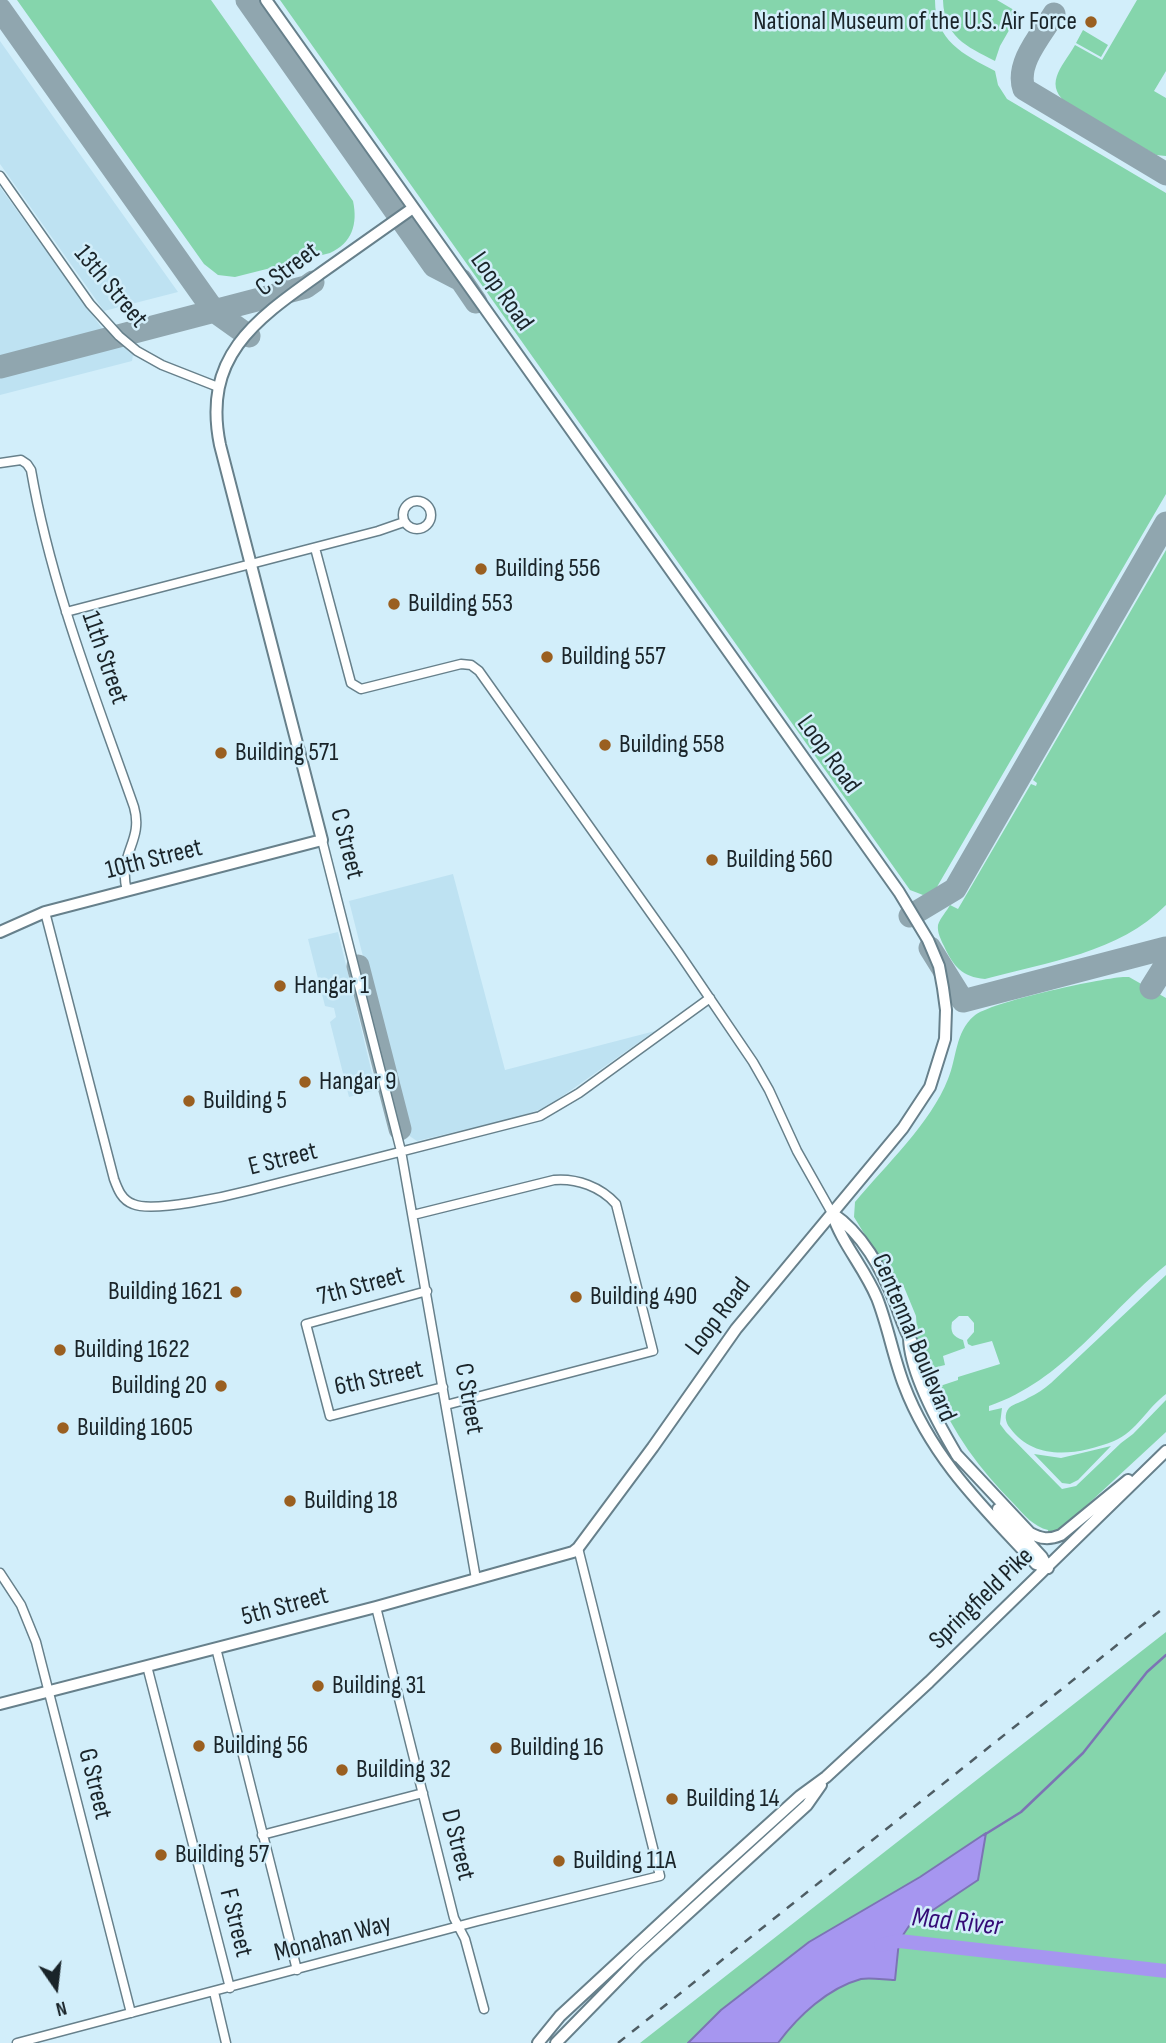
<!DOCTYPE html>
<html>
<head>
<meta charset="utf-8">
<style>
	body { margin:0 }
	#map { position:relative; width:1166px; height:2043px; overflow:hidden; background:#d2eefa; font-family:"Sofia Sans Condensed",sans-serif }
	canvas { display:block }
	.north { position:absolute; left:21px; top:1952px; width:70px; height:70px; -webkit-text-stroke:5px #d2eefa; paint-order:stroke; rotate:166deg; font-size:19px; font-weight:700; line-height:28px; text-align:center; color:#1a2429 }
	.north::after { content:''; display:block; margin:auto; width:24px; height:32px; background:#1a2429; clip-path:polygon(50% 0,100% 100%,50% 72%,0 100%) }
</style>
</head>
<body>
<div id="map">
<canvas width="1166" height="2043"></canvas>
<div class="north">N</div>
</div>
<script>
const c = document.querySelector('canvas').getContext('2d');
c.lineJoin = 'round';
function fillPath(path, color) {
  c.fillStyle = color;
  c.fill(path, 'evenodd');
}
function strokePath(path, color, width, dash) {
  c.strokeStyle = color;
  c.lineWidth = width;
  c.lineCap = dash ? 'butt' : 'round';
  c.setLineDash(dash || []);
  c.stroke(path);
}
function write(font, color, halo, rows, align = 'center') {
  c.font = font + ' "Sofia Sans Condensed",sans-serif';
  c.lineWidth = 5;
  c.setLineDash([]);
  c.textBaseline = 'middle';
  c.strokeStyle = halo;
  c.fillStyle = color;
  for (const [text, x, y, turn = 0] of rows) {
    c.save();
    c.translate(x, y);
    c.rotate((+turn || 0) * Math.PI / 180);
    c.textAlign = isNaN(turn) ? turn : align;
    if (halo) c.strokeText(text, 0, 0);
    c.fillText(text, 0, 0);
    c.restore();
  }
}
fillPath(new Path2D(`
	M0,41l52,74 126,177 -74,19 -104,-147z
	M0,187l104,144 29,24 -1,6 -132,34z
	M453,874l52,196 150,-39 -108,76 -29,10 -101,24 -9,-6 -59,-234z
	M338,932l38,158 -27,7 -19,-75 6,-5 -2,-9 -9,-2 -17,-67z`), '#bee2f2');
fillPath(new Path2D(`
	M17,0h194l142,201c5,23 -1,42 -23,52l-95,24 -17,-2 -14,-11z
	M280,0h655c0,41 28,54 60,71l3,14 9,14 159,94v301l-232,398 -11,3 -13,-5z
	M943,0h54l22,13 -19,33 -5,15c-29,-15 -51,-24 -52,-61z
	M1137,0h29v71l-12,20 12,7v58l-10,-1 -86,-49c-28,-21 -9,-37 5,-61l27,15z
	M1083,30l25,15 -7,12 -25,-14z
	M1166,550v355c-47,48 -119,57 -181,74 -23,-2 -32,-13 -41,-33 -3,-6 -7,-14 -6,-21 2,-7 9,-14 12,-20l8,4 73,-125 5,2 1,-3 -4,-3z
	M1123,977h6l37,21v267c-59,48 -103,116 -177,141v5l13,-3 -2,16 6,8 56,57 14,-3 45,-43 12,-9 33,-34v32l-105,97 -13,5v-4c-14,-3 -25,-16 -34,-26 -34,-34 -61,-71 -80,-116l24,-8v-3l42,-13 -8,-23 -20,5 -4,-2 -1,-4 7,-8v-9l-6,-7h-9l-7,6c-2,10 1,15 11,18l2,8 -22,8 2,9 -16,4 -5,-19 -6,-3 -2,-31 -12,-29 -17,-16 -33,-54 1,-15c30,-36 76,-79 93,-123 9,-21 7,-47 26,-63 16,-14 124,-37 149,-39z
	M1166,1275v119c-19,14 -29,37 -52,47 -36,14 -79,21 -104,-13 -5,-6 -6,-14 -1,-20 5,-5 14,-6 19,-10 9,-4 16,-9 23,-15z
	M1111,1446l-33,34 -8,4 -8,-1 -28,-29 27,4z
	M1166,1632v411h-526z`), '#85d5ac');
const water = new Path2D(`
	M986,1833l-8,47 -69,46 -10,15 -4,39c-10,0 -24,-3 -34,-1 -33,9 -63,37 -83,64h-90l33,-33 88,-68 111,-65z`);
fillPath(water, '#a696f0');
strokePath(water, '#7c74b4', 2);
strokePath(new Path2D(`
	M984,1835l37,-23 62,-59 64,-81 19,-17`), '#7c74b4', 2.5);
strokePath(new Path2D(`
	M881,1945l18,-4 267,30`), '#a696f0', 14);
strokePath(new Path2D(`
	M247,0l187,266 27,14 15,22
	M0,9l214,302 35,25
	M1054,14c-13,21 -39,50 -30,75l142,85
	M0,367l306,-80 7,-5
	M910,916l45,-27 211,-366
	M930,948l33,53 203,-53
	M358,966l42,163
	M1151,988l15,-24`), '#90a6af', 23);
const street = new Path2D(`
	M0,176l90,128 29,32 18,15 25,14 56,22
	M0,463l21,-3 6,4 4,6c20,116 64,226 103,337 10,35 -17,46 -7,84
	M403 515a14 14 0 1 1 28 0a14 14 0 1 1-28 0Z
	M315,548l36,135 10,6 100,-25 10,1 8,6 200,282 74,109 16,28 28,61 35,62
	M66,612l312,-81 26,-9
	M322,840l79,311 75,428
	M45,912l69,267c4,11 8,21 19,25 20,9 95,-8 118,-14l289,-74 39,-23 131,-95
	M413,1215l141,-35c23,-2 47,7 62,24l37,147 -207,54
	M427,1291l-121,33 24,92 113,-29
	M0,1573l21,32 15,37 95,371
	M376,1607l78,311 11,21 19,70
	M216,1648l81,322
	M147,1666l83,322
	M262,1835l161,-42
	M214,1992l12,51
	M17,2043l461,-122 182,-45 -82,-328`);
const secondary = new Path2D(`
	M0,932l45,-20 277,-72 -102,-395c-18,-89 35,-125 101,-172 30,-21 61,-43 92,-65
	M832,1213c10,31 32,54 45,85 11,28 16,58 27,87 28,74 80,123 132,179l12,4
	M832,1213c31,21 49,55 63,89 5,13 9,29 17,40
	M909,1338c1,35 31,89 49,119
	M956,1454l74,79c11,6 19,7 31,2l67,-55
	M998,1509l44,48 6,11
	M0,1704l376,-97 197,-55 5,-4 75,-101 83,-118 167,-201 27,-41 15,-48 1,-29 -3,-22 -4,-22 -11,-26 -29,-48 -633,-892
	M538,2043l22,-27 147,-136 93,-84 26,-19 103,-95 237,-231
	M556,2043l83,-85 168,-153 14,-20`);
strokePath(street, '#67808b', 11);
strokePath(secondary, '#67808b', 14);
strokePath(street, '#fff', 8);
strokePath(secondary, '#fff', 10);
strokePath(new Path2D(`
	M618,2043l548,-437`), '#4e5d64', 2.5, [9, 9]);
for (const [x, y, r, color] of [
	[1091,22,7,"#9a5f20"],
	[481,569,7,"#9a5f20"],
	[394,604,7,"#9a5f20"],
	[547,657,7,"#9a5f20"],
	[605,745,7,"#9a5f20"],
	[221,753,7,"#9a5f20"],
	[712,860,7,"#9a5f20"],
	[280,986,7,"#9a5f20"],
	[305,1082,7,"#9a5f20"],
	[189,1101,7,"#9a5f20"],
	[236,1292,7,"#9a5f20"],
	[576,1297,7,"#9a5f20"],
	[60,1350,7,"#9a5f20"],
	[221,1386,7,"#9a5f20"],
	[63,1428,7,"#9a5f20"],
	[290,1501,7,"#9a5f20"],
	[318,1686,7,"#9a5f20"],
	[199,1746,7,"#9a5f20"],
	[496,1748,7,"#9a5f20"],
	[342,1770,7,"#9a5f20"],
	[672,1799,7,"#9a5f20"],
	[161,1855,7,"#9a5f20"],
	[559,1861,7,"#9a5f20"]
]) {
  const dot = new Path2D();
  dot.arc(x, y, r, 0, 2 * Math.PI);
  c.fillStyle = color;
  c.fill(dot);
  strokePath(dot, '#d2eefa', 2.5);
}
write('26px', '#1a2429', '#d2eefa', [
	["National Museum of the U.S. Air Force",1077,22,"right"],
	["Building 556",495,569],
	["Building 553",408,604],
	["Building 557",561,657],
	["Building 558",619,745],
	["Building 571",235,753],
	["Building 560",726,860],
	["Hangar 1",294,986],
	["Hangar 9",319,1082],
	["Building 5",203,1101],
	["Building 1621",222,1292,"right"],
	["Building 490",590,1297],
	["Building 1622",74,1350],
	["Building 20",207,1386,"right"],
	["Building 1605",77,1428],
	["Building 18",304,1501],
	["Building 31",332,1686],
	["Building 56",213,1746],
	["Building 16",510,1748],
	["Building 32",356,1770],
	["Building 14",686,1799],
	["Building 57",175,1855],
	["Building 11A",573,1861]
], 'left');
write('26px', '#1a2429', '#d2eefa', [
	["C Street",288,270,-37],
	["13th Street",110,287,50],
	["Loop Road",501,292,55],
	["11th Street",104,658,71],
	["Loop Road",828,755,54],
	["C Street",346,844,76],
	["10th Street",154,860,-14],
	["E Street",283,1160,-14],
	["7th Street",361,1287,-15],
	["Loop Road",719,1317,-53],
	["Centennal Boulevard",913,1338,67],
	["6th Street",379,1379,-12],
	["C Street",468,1399,80],
	["Springfield Pike",982,1599,-44],
	["5th Street",285,1607,-15],
	["G Street",94,1784,76],
	["D Street",457,1845,76],
	["F Street",235,1923,76],
	["Monahan Way",333,1939,-15]
]);
write('italic 28px', '#350b76', '#d2eefa', [
	["Mad River",957,1923,6]
]);
</script>
</body>
</html>
